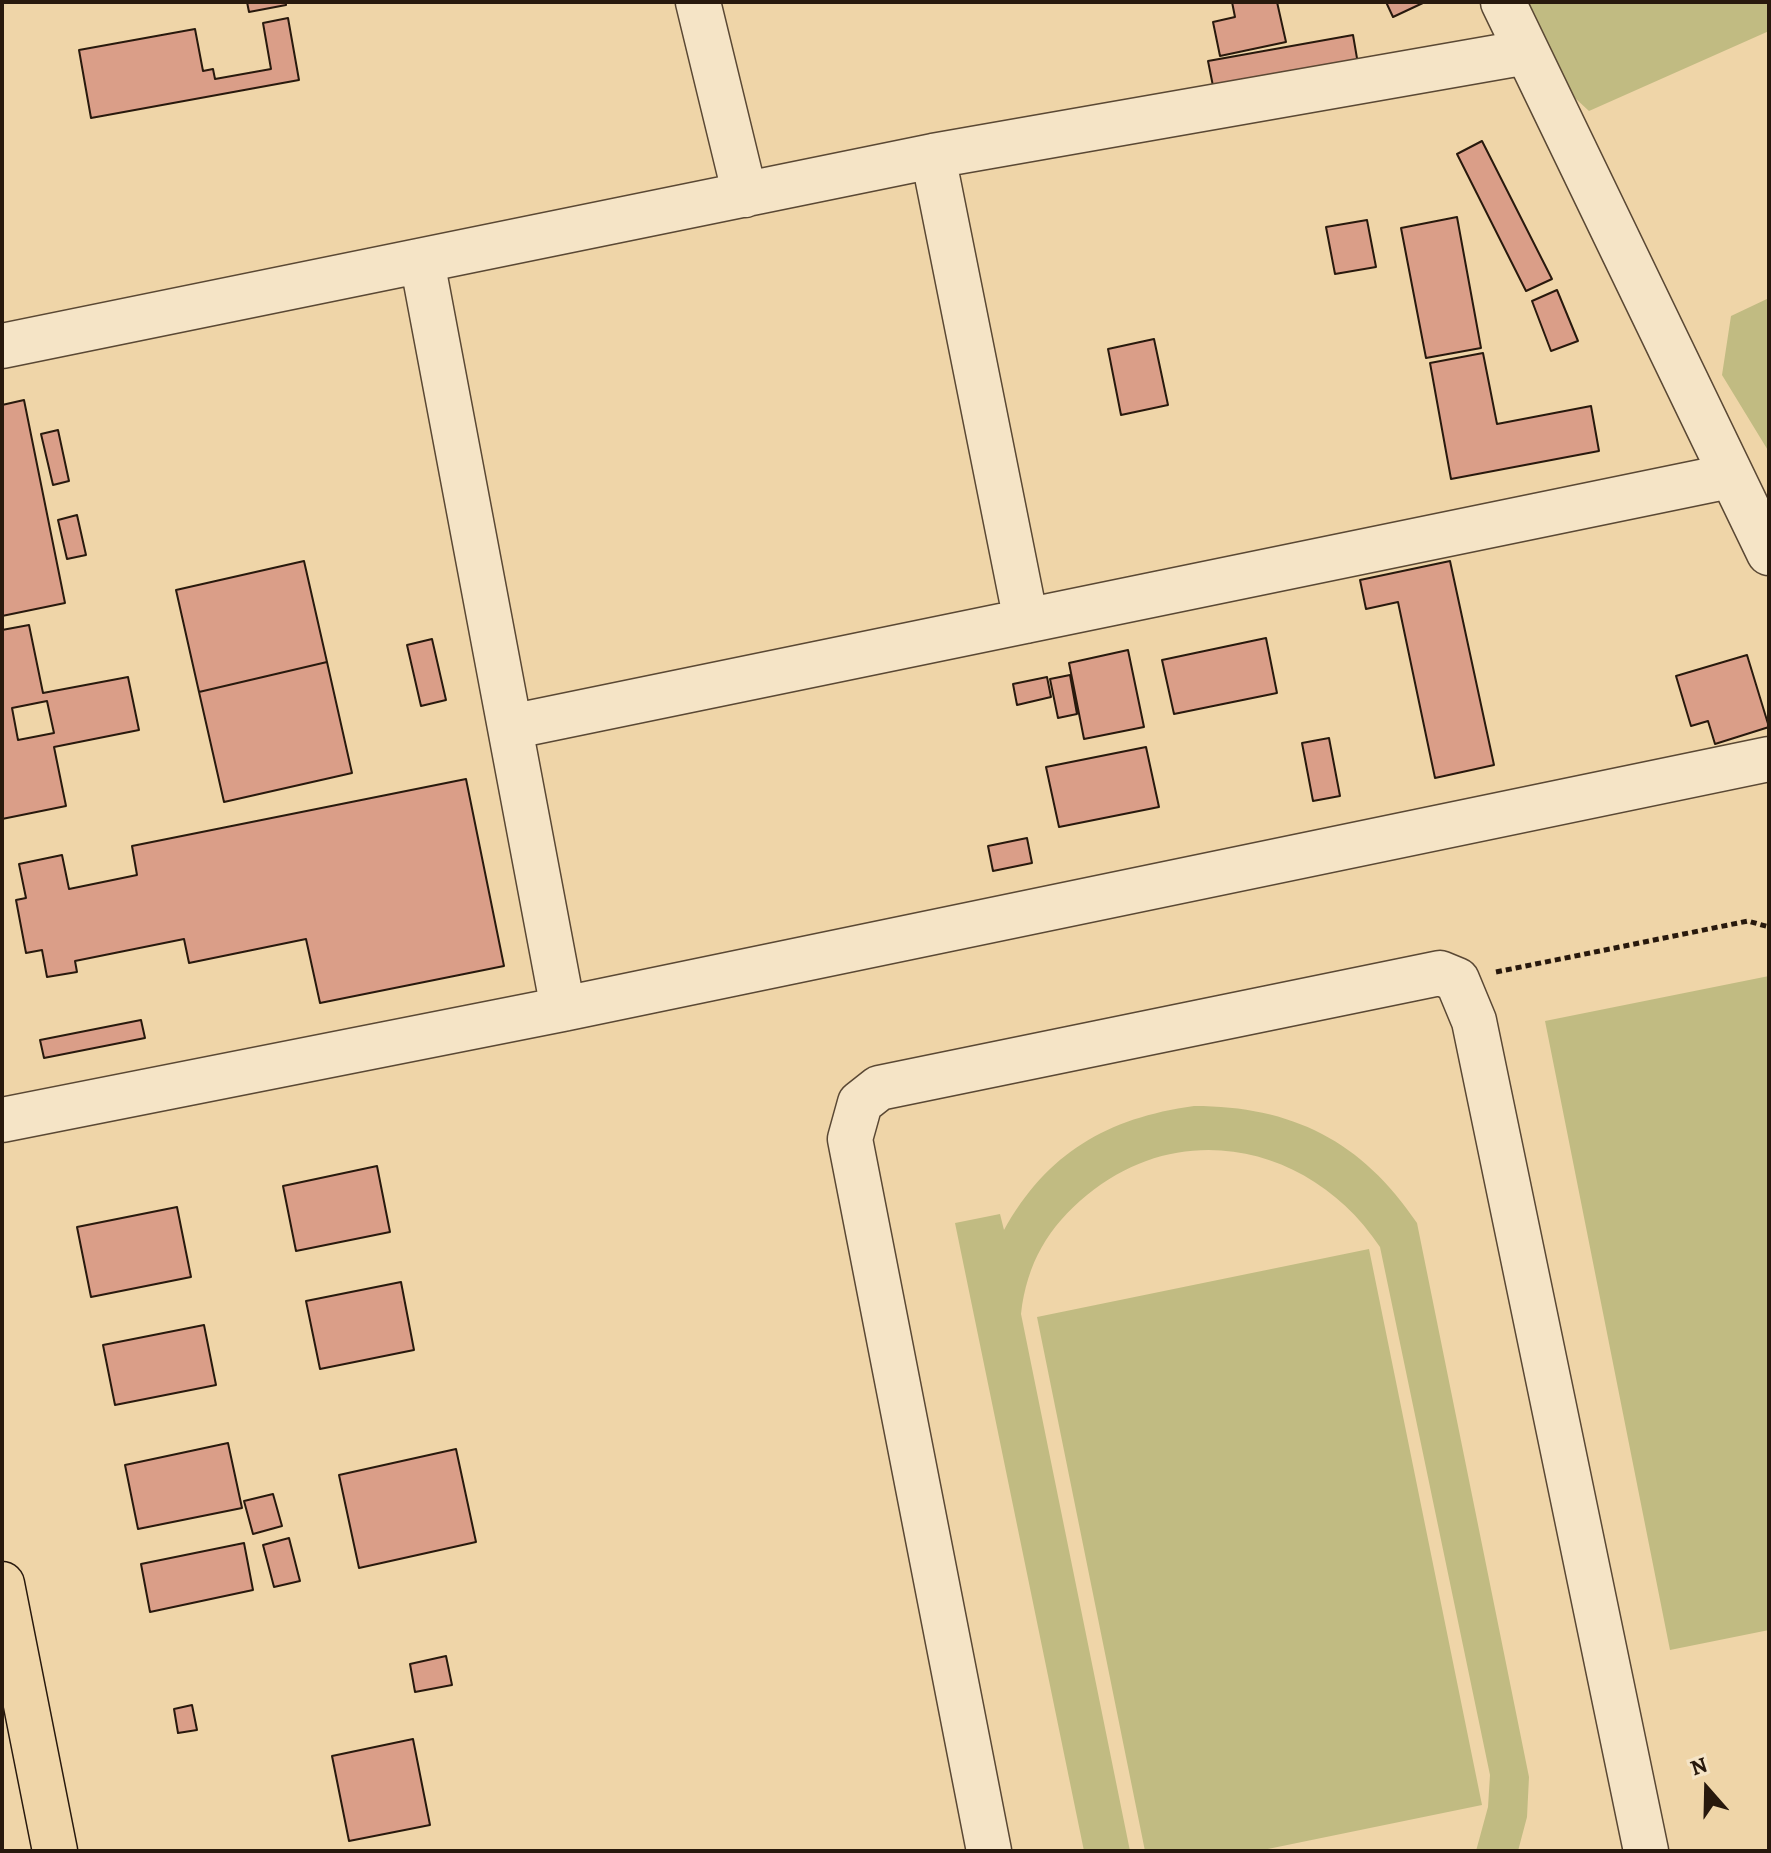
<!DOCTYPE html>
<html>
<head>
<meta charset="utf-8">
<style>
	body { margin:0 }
	#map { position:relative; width:1771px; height:1853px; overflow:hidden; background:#efd5a8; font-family:Alegreya,serif }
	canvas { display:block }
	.frame { position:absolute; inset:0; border:4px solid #28190d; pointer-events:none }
	.north { position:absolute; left:1667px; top:1749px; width:80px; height:80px; -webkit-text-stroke:6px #f5e4c6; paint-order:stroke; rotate:340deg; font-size:22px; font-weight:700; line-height:32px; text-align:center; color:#28190d }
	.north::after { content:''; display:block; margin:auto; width:28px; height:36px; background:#28190d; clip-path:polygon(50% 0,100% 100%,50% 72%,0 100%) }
</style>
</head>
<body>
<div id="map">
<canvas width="1771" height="1853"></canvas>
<div class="frame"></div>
<div class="north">N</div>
</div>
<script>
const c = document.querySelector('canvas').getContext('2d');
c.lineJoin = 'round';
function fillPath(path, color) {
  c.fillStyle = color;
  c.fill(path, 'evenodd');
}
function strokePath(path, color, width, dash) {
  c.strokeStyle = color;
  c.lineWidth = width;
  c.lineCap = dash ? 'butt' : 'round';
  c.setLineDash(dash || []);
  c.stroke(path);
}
fillPath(new Path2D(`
	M1519,2h250v29l-180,80 -26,-24z
	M1769,298v154l-47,-77 9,-59z
	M1769,976v654l-99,20 -125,-629z
	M1194,1106c98,0 168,35 223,117l112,554 -2,40 -9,34h-42l12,-44 2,-32 -110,-528c-66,-100 -196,-132 -293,-52 -39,32 -60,68 -66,119l109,537h-46l-129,-628 45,-9 4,16c43,-77 103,-112 190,-124z
	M1369,1249l113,556 -224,46h-113l-108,-534z`), '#c1bb82');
const building = new Path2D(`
	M247,2h39v3l-37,7z
	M1232,2h45l9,40 -66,14 -7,-34 22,-5z
	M1386,2h39l-32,15z
	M288,18l11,62 -208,38 -12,-68 116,-21 8,42 10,-2 2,10 56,-10 -8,-46z
	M1353,35l5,29 -144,27 -6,-30z
	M1482,141l70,138 -26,12 -69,-137z
	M1457,217l24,131 -55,10 -25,-130z
	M1367,220l9,47 -41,7 -9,-47z
	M1557,290l21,51 -27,10 -19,-50z
	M1154,339l14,66 -47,10 -13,-66z
	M1483,353l14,71 94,-18 8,45 -148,28 -21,-116z
	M24,400l41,203 -63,13v-211z
	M58,430l11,51 -16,4 -12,-51z
	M77,515l9,40 -19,4 -9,-39z
	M304,561l23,101 -128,30 -23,-102z
	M1450,561l44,204 -59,13 -37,-176 -32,7 -6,-29z
	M29,625l14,68 85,-16 11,53 -85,17 12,59 -64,13v-189zM47,701l7,32 -36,7 -6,-32z
	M1266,638l11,55 -103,21 -12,-54z
	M432,639l14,61 -25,6 -14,-61z
	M1128,650l16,77 -60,12 -15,-76z
	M1747,655l22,72 -54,17 -7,-23 -17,5 -15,-50z
	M327,662l25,111 -128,29 -25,-110z
	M1070,675l7,39 -19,4 -8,-39z
	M1047,677l4,20 -34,8 -4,-21z
	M1329,738l11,58 -27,5 -11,-58z
	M1146,747l13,60 -100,20 -13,-60z
	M466,779l38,187 -184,37 -14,-64 -117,24 -5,-24 -109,22 2,11 -30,5 -5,-27 -16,3 -10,-53 10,-2 -7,-34 43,-9 7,34 68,-14 -5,-29z
	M1027,838l5,25 -39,8 -5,-25z
	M141,1020l4,18 -101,20 -4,-18z
	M377,1166l13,66 -94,19 -13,-65z
	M177,1207l14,70 -100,20 -14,-70z
	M401,1282l13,68 -94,19 -14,-68z
	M204,1325l12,60 -101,20 -12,-60z
	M228,1443l14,65 -104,21 -13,-64z
	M456,1449l20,93 -117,26 -20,-93z
	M273,1494l9,32 -29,8 -9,-33z
	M289,1538l11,43 -26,6 -11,-42z
	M244,1543l9,47 -103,22 -9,-48z
	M446,1656l6,29 -37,7 -5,-28z
	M192,1705l5,25 -19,3 -4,-24z
	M413,1739l17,86 -81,16 -17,-85z`);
fillPath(building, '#da9e88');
strokePath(building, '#28190d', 2);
const minor = new Path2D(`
	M698,2l47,193
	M1503,2l266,551
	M933,156l93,465
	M422,261l141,748
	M2,346l931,-190 594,-104
	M510,727l1220,-251
	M2,1120l561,-111 1206,-250
	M989,1851l-139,-712 10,-36 19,-15 561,-115 17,7 17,41 172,830`);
const major = new Path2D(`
	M2,1584l53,267`);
strokePath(minor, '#5a4834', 47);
strokePath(major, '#28190d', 47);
strokePath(new Path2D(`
	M1496,972l252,-51 21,6`), '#28190d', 5, [6, 4]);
strokePath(minor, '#f5e4c6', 44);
strokePath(major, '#efd5a8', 44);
</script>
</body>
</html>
